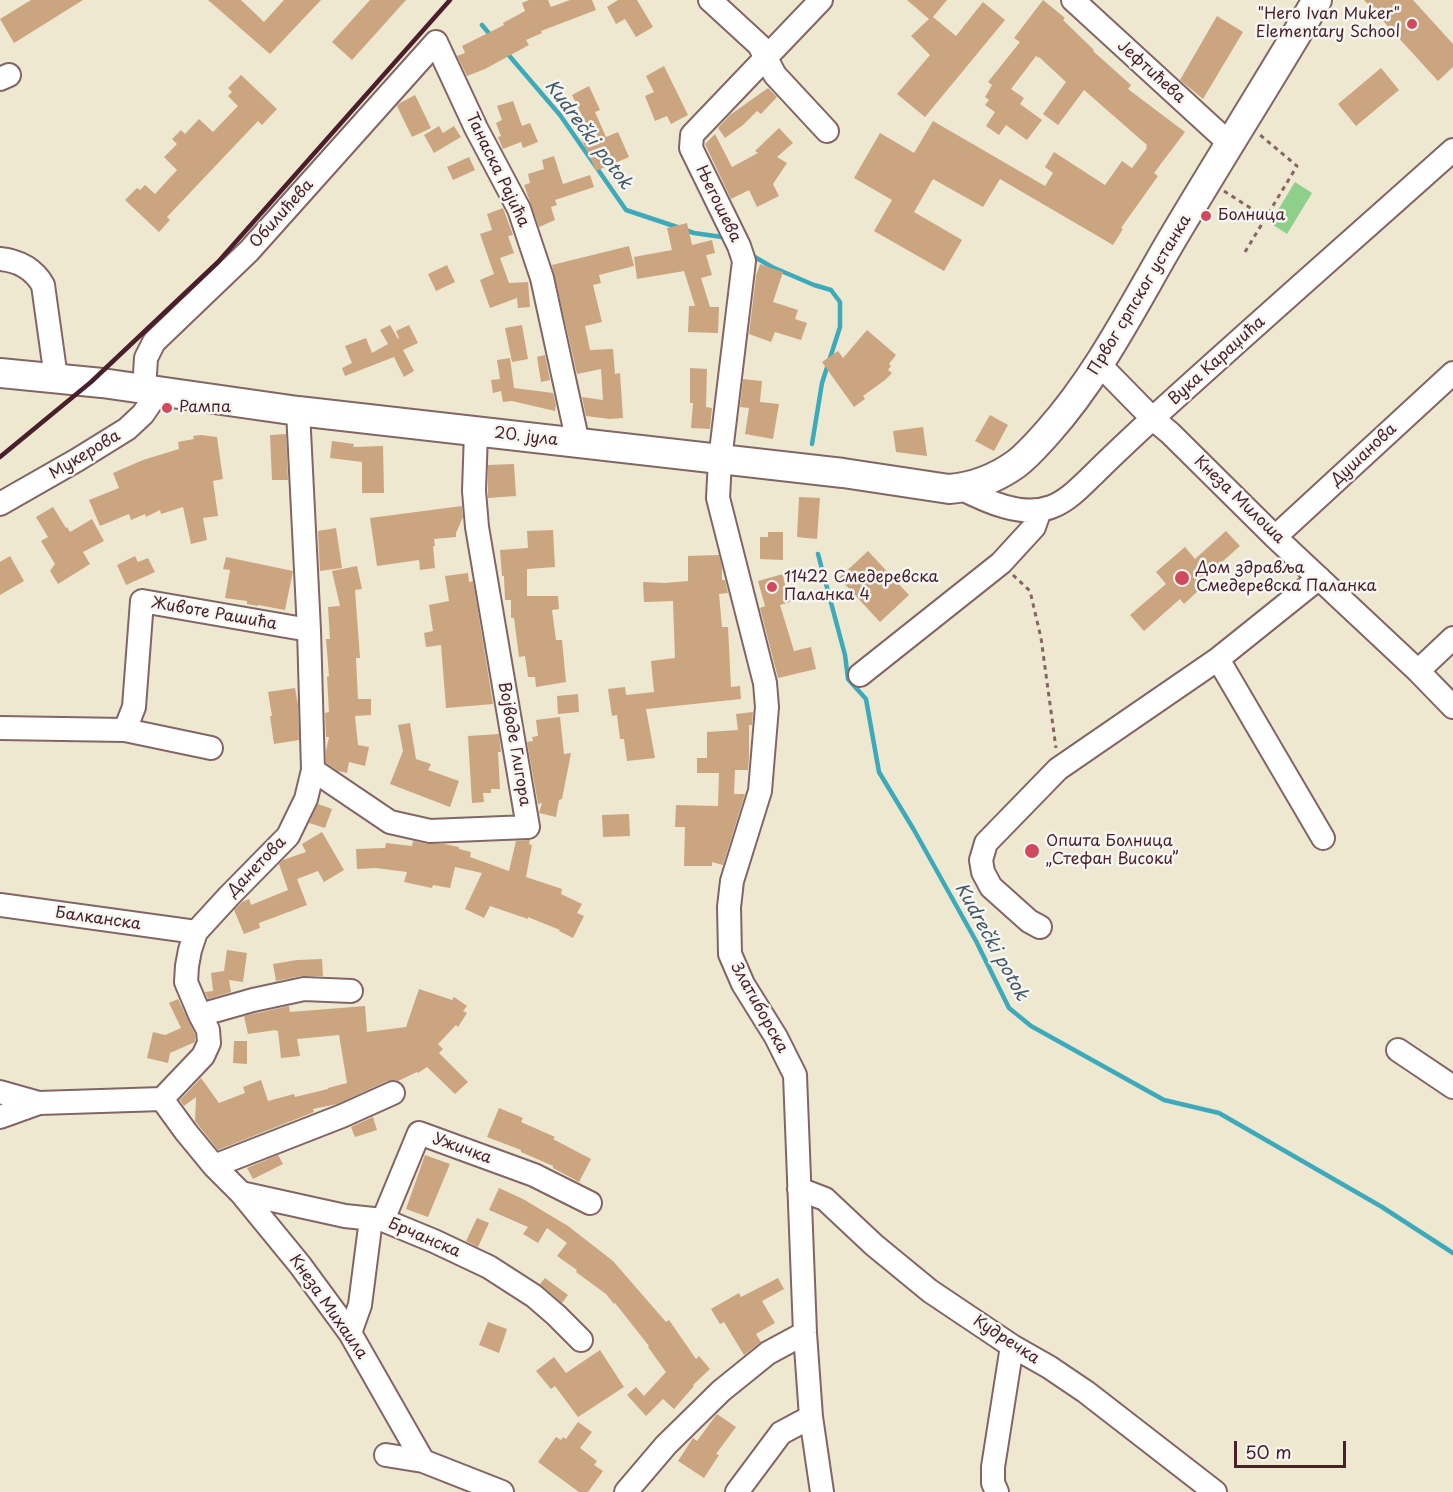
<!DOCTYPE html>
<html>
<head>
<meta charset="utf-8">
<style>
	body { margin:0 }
	#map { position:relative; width:1453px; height:1492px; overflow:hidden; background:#eee8d1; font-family:"Playpen Sans",sans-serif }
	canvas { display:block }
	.scale { position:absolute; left:1234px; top:1441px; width:112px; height:27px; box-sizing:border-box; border:3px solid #4a1f2b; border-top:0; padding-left:8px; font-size:18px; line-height:21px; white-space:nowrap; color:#4a1f2b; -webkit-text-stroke:4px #f6f6f2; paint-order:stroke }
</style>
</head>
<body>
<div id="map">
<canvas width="1453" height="1492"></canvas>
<div class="scale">50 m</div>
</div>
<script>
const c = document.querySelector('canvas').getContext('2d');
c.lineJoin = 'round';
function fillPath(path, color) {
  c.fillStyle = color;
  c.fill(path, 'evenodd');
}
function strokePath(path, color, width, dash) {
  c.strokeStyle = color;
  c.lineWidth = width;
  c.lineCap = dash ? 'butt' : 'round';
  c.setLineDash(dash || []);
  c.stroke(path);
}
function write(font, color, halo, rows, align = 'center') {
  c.font = font + ' "Playpen Sans",sans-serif';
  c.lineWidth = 5;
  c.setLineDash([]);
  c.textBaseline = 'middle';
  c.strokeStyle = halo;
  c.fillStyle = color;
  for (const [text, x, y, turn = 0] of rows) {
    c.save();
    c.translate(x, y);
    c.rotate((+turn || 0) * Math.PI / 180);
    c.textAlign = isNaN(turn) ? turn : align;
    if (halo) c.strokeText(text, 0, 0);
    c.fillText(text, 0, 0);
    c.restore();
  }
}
fillPath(new Path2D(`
	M1295,182l17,11 -25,41 -17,-11z`), '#8ed089');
strokePath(new Path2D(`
	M482,25l10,12
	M506,52l54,63 66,95 51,17
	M685,230l9,3 28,4 4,2
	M753,256l19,11 42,18 17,5 9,12v25l-18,56 -10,61
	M818,554l27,101 3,24 18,20 13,73 35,58 62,111 33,67 22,18 133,74 55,13 163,94 71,46`), '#3caaba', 4.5);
fillPath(new Path2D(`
	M31,0h52l-69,43 -14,-24z
	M208,0h33l23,22 20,-22h37l-51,54z
	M370,0h36l-54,60 -20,-18z
	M529,0h19l3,7 19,-7h22l4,10 -55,21 1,2 -16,7 3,5 -44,24 -18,7 -10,-20 8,-3 -3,-7 42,-21 -1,-2 22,-12 -3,-8z
	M618,0h19l16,27 -17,10 -11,-18 -9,5 -9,-17z
	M907,0h40l-14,17 23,19 27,-34 22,18 -80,97 -28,-23 33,-39 -19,-19 18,-17z
	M1043,0l22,18 -2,2 31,30 -1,1 38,34 -3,4 57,43 -31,41 4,3 -37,52 2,1 -10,16 -113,-66 -17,28 -50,-28 -19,33 48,28 -18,31 -70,-40 18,-31 -38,-22 26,-45 34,20 19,-32 112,65 8,-13 -8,-6 9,-15 51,33 17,-24 10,7 15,-20 -1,-2 1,-1 -63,-55 -26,35 -15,-11 23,-32 -27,-25v1l-3,-2 -25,33 13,9 -4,6 22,16 -15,20 -21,-15 -7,10 -13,-9 9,-14 -10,-7 4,-5 -4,-3 7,-12 -4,-3 32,-40 -6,-4z
	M1364,0h49l40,44v23l-15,14z
	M1217,16l26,16 -40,67 -23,-19z
	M664,66l24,49 -17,9 -4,-8 -12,5 -10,-25 9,-4 -8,-16z
	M1381,68l18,22 -43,36 -18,-22z
	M241,75l36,34 -15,16 -4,-4 -91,96 3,3 -11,12 -34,-32 12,-12 3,2 5,-5 10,9 22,-24 -13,-13 13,-13 -5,-5 9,-9 4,4 14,-15 14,13 25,-26 -10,-10 4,-4 -4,-4z
	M589,86l11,24 -5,2 11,25 12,-5 11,25 -33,14 -15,-33 10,-4 -19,-39z
	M768,88l9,9 -16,17 -4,-3 -14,14 -18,13 -7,-10 12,-13z
	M415,95l16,33 -19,9 -15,-31 3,-3z
	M513,101l9,25 8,-3 8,19 -15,6 -2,-6 -18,7 -5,-12 3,-1 -5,-13 6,-3 -5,-14z
	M439,126l4,7 11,-7 7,11 -27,16 -10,-18z
	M779,128l14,15 -16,14 10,6 -14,21 6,12 -22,11 -8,-17 -18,9 -26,-55 10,-10 17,33 26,-14 -3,-2z
	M554,156l9,28 27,-9 4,12 -39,13 2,5 -6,2 4,13 -16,7 -15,-42 6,-2 -2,-9 16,-5 -2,-9z
	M469,157l6,13 -22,10 -6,-13z
	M503,208l10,27 -5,1 6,17 -14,5 9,25 19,-1 2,25 -12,1 -1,-10 -27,10 -10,-28 14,-6 -14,-40 12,-4 -5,-16z
	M687,223l5,22 20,-5 3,13 -9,2 6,20 -11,3 9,29h9l-1,26 -30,-1 1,-26h6l-11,-35 -47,8 -3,-22 38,-7 -5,-22z
	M629,246l5,20 -35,9 2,8 -8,2 9,37 -17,4 5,24 23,-1 2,25 5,-1 3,45 -13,1 -24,-3 -4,-19 21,3 -2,-31 -24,5 -25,-109z
	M760,264l23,8 -10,30 25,8 -3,9 12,4 -6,17 -26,-8 -4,10 -22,-8 7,-58z
	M447,265l8,17 -19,9 -8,-17z
	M390,325l8,14 1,-1 -3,-7 13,-6 9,18 -15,7 11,21 -10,6 -10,-20 -49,19 -3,-8 10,-5 -7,-17 21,-8 6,15 16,-9 -8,-14z
	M522,325l6,34 -16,3 -7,-34z
	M867,330l29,25 -7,9 2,2 -3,4 4,3 -7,7 -22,16 2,3 -11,8 -32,-45 16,-11 5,7z
	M545,355l5,25 -9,2 -4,-25z
	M510,358l4,30 39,5 3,12 -1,6 -43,-10 -9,1 -2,-11 -8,2 -2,-13 9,-1 -3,-19z
	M690,368l17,1 -1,38 6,1 -2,21 -19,-1 2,-25h-3z
	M743,379l19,2 -2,21 19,2 -6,35 -28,-5 4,-26 -9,-1z
	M990,415l18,10 -14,26 -19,-10z
	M923,427l4,29 -31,-4 -3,-21z
	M286,434l2,46h-16l-2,-45z
	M201,435l16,2 6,42 -10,2 5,35 -15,2 4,22 -16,4 -8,-37 -22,7 -1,-4 -14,7 -1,-3 -14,6 -2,-6 -29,12 -11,-26 30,-12 -6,-15 30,-13 36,-11 -1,-7 16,-3 -1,-3z
	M332,441l22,3 -1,3 30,-1 1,47h-22v-31l-32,-4z
	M514,464l2,32 -28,2v-33z
	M799,497l21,1 -3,41 -20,-2z
	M462,506l1,11 -7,16v4l-22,2 1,7h-2l2,22 -15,2 -1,-10 -42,6 -7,-48z
	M53,507l13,21 1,-1 3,5 22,-13 12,22 -21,11 7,12 -32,20 -8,-13 5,-7 -14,-23 7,-4 -12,-20z
	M336,528l6,40 -22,3 -2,-40z
	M553,530l2,37 -28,2v27h31l1,13 -7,1 4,30h6l4,42 -30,5 -1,-10h-7l-3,-21 -6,1 -5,-39h-3v-18h-6l-1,-24h-2l-2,-26 28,-2 -1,-17z
	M1226,531l14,15 -43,38 4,4 -17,16 -4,-5 -36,32 -14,-16 36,-31 -10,-12 29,-25 10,12z
	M768,532h15v28l-23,-1v-22h8z
	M868,551l41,44 -29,27 -41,-44z
	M719,555l3,12v13h3l3,13 -9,1 3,33h6l3,60 9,-1 1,13 -95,10 9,49 -28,3 -3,-22h-4l-3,-24 -5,1 -4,-27 17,-2 1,8 28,-3 -3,-31 24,-3 -2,-57 -29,1 -1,-20 22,1 23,-2v-25z
	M10,556l14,25 -24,14v-33z
	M135,556l3,6 10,-4 7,14 -29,13 -9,-20z
	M226,557l67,14 -8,39 -27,-5v1l-11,-2v-3l-22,-3 5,-28 -7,-1z
	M357,566l5,23 -7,1 5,68h-4l2,41h13v16l-16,1 3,29 11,2 -4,19 -16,-4 -2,11 -9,-2 -12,-8v-12l3,-14h-3l-1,-24 4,-1 -2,-35 2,-1 -3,-37h4l-2,-32 12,-1 -8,-35z
	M468,573l1,9 4,-1 20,123 -47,4 -5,-63 -15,2 -2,-14 9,-2 -4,-26 20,-4 -4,-25z
	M783,574l1,7 6,21 -10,3 14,46 17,-4 5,22 -38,9 -18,-70 5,-2 -7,-25z
	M295,688l3,17 1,35 -25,4 -4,-28h2l-4,-24z
	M578,694l1,18 -21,2 -1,-18z
	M753,712l-1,13h-3v31l-1,14h-13l-1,24h11l-22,71 -11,-3v4h-28l1,-39h-10l1,-22 42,1 1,-33h-22v-15h10v-26l31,-2 -2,-16z
	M560,717l4,37 7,-1 -9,46 -3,1 -3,17 -17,-4 3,-10 -4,1 -11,-62 6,-1 -1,-4 6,-1 -2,-16z
	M410,723l6,36 15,5 -3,6 31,11 -9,26 -60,-23 13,-33 -5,-26z
	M499,734l2,18h-3l2,37h-9v4h-8l1,9 -12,1 -4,-67z
	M318,804l14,5 -7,19 -16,-5z
	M629,814l1,22 -27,1 -1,-22z
	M322,832l22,38 -20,12 -6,-11 -21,8 10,26 -48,18 1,5 -16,6 -10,-24 8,-8 7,-3 2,6 37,-15 -9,-26 4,-4 23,-8 -4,-8z
	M530,840l-1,4 3,1 -6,32 36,12 -1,5 21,10 -5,9 7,3 -11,22 -14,-7 1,-1 -32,-13v2l-38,-13 -6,12 -19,-9 17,-36 -27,-6 -5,21 -17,-3 -1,3 -28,-6 3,-10 -31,-4 -19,1 -1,-20 29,-1 1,-5 26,3 1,-5 14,3h17l15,3v2l12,3 -1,5 39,14 7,-30z
	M227,950l20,3 -4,29 -14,-2 2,12 -23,7 -3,-7 8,-1 -2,-18 13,-2z
	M322,959l1,17h-22l-25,5 -3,-17 24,-4z
	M419,989l33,11 2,-3 13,9 -4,5 4,2 -9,14 -2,-2 -18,19 5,5 -4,4 29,29 -13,12 -28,-27 -9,6 -1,-1 -19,9 -4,-1 -7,1 -50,23 -24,5 1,3 -96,38 -23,-29 1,-24 -12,9 -4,-6 21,-22 18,25 26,-10 -2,-6 18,-7 7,21 26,-7 1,3 33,-8v-1l19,-5 -8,-48 -42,4 3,17 -19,2 -3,-27h-2v-1l-28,4 -4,-18 45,-10 1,6 75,-6 2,26 39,-5z
	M178,999l17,35v8l-25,11 -2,10 -21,-5 6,-26 12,3 16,-7 -12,-25z
	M234,1041h13v23l-14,-1z
	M499,1108l24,10 -2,4 34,15 -2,2 38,20 -12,23 -26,-14v-2l-32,-14v-2l-34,-13z
	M373,1117l4,13 -22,7 -4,-10z
	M278,1155l5,9 -30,15 -6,-11z
	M425,1155l25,9 -22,53 -22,-8z
	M499,1188l24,11 45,27 45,35 53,61 3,-2 27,39 3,-3 11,13 -17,16 1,1 -20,23 -11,-10 -17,17 -19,-21 9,-8 8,9 22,-24 -18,-25 1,-1 -34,-43 -1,1 -8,-10 -30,-22 1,-2 -20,-14 10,-13 -20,-15 -9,15 -15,-9 5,-7 -39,-17z
	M477,1218l12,5 -11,24 -12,-6z
	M545,1278l23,17 -6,8 -22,-19z
	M778,1278l6,11 -22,12 13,22 -19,11 5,8 -17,13 -20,-33 -4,2 -9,-15 28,-16 2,4z
	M488,1322l19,7 -8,24 -20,-8z
	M600,1350l24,37 -46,30 -23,-31 -4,3 -15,-18 18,-14 12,16z
	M717,1414l19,13 -20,27 3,1 -15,23 -26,-17 15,-23 4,3z
	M578,1422l14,10 -12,16 17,13 -3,4 9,6 -15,21h-9l-41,-30 18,-25 5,3 2,-3 3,2z`), '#cba480');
const minor = new Path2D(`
	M710,0l49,45 16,30 52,56
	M821,0l-129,135 -1,13 48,98 5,15 -24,199 -2,38 47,185 2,24 -7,84 -28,90 -3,26 1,47 13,30 33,53 19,38 10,258 6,84 11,75
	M1073,0l156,143
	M0,79l9,-4
	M0,259c19,2 33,9 43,26l13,93
	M1099,364l54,55 17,14 105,104 143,134 35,36
	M144,390l2,-32 8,-16 95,-91 187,-209 40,86 43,81 23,69 36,165
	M960,488c26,13 62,30 91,19 17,-6 30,-21 43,-33 15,-15 31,-30 46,-44 104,-95 209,-187 313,-280
	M0,504l77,-44 50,-31 16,-15 15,-22
	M1275,537l178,-164
	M1218,659l105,179
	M1418,671l35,-33
	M860,675l141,-112 33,-36 6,-17
	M0,728l125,2 86,18
	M125,730l9,-23 8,-106 167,29
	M313,770l77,52 40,9 98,-4 -51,-300 -3,-36 2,-59
	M0,905l196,27
	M1040,927l-11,-6 -38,-34 -8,-15 -2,-12 5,-17 72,-74 160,-110 101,-81
	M200,1015l53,-15 51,-11 47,2
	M1398,1050l55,37
	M0,1092l39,11
	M162,1099l41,-43 6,-13 -1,-13 -8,-15 -14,-33 1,-16 3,-16 6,-18 33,-36 59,-60 18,-37 7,-29 -4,-140 -11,-219
	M162,1099l24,33 28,34 27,27 59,72 50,68 73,128
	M0,1117l39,-14 123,-4
	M214,1166l128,-50 51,-23
	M799,1189l26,10 49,46 56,46 82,55 37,21 37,25 129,100
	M241,1193l104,23 38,4 51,21 55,26 45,29 22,19 25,25
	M383,1220l36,-87 115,42 56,28
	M350,1333l10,-28 11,-86
	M386,1455l37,6 79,31
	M626,1492l40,-47 55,-54 47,-38 37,-20
	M737,1492l44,-59 30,-16
	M997,1492l-4,-9v-16l19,-121`);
const major = new Path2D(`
	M0,373l102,10 196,28 545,62 106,16c25,-2 46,-10 67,-25 12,-9 22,-21 32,-32 50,-56 85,-126 123,-191 48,-81 98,-160 146,-241`);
strokePath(minor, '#836565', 26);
strokePath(major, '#836565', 32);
strokePath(new Path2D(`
	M1224,191l42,27
	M1245,252l52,-86 -38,-32
	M1013,575l17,16 11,47 15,110`), '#836565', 3, [4.5, 4.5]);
strokePath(minor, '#fff', 22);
strokePath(major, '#fff', 28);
strokePath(new Path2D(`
	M0,457l91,-75 127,-120 232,-262`), '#4a1f2b', 4.5);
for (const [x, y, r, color] of [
	[1412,24,6,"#d1495b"],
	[1206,216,6,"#d1495b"],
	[167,408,6,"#d1495b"],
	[1182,578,8,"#d1495b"],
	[772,587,6,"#d1495b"],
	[1032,851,8,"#d1495b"]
]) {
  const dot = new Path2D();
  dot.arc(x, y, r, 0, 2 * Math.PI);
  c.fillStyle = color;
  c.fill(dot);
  strokePath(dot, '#f6f6f2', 2);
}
write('16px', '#4a1f2b', '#f6f6f2', [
	["\"Hero Ivan Muker\"",1400,15,"right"],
	["Elementary School",1400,33,"right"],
	["Болница",1218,216],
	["Рампа",179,408],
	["Дом здравља",1196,569],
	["Смедеревска Паланка",1196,587],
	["11422 Смедеревска",784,578],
	["Паланка 4",784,596],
	["Општа Болница",1046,842],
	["„Стефан Високи”",1046,860]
], 'left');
write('16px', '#4a1f2b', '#f6f6f2', [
	["Јефтићева",1151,72,42],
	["Танаска Рајића",497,170,64],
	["Његошева",718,204,64],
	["Обилићева",282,214,-48],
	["Првог српског устанка",1140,295,-59],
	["Вука Караџића",1217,361,-42],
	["20. јула",526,437,7],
	["Мукерова",85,455,-31],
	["Душанова",1364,455,-43],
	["Кнеза Милоша",1239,500,44],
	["Животе Рашића",214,614,10],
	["Војводе Глигора",514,744,80],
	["Данетова",257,867,-46],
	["Балканска",98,919,8],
	["Златиборска",759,1008,61],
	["Ужичка",462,1149,20],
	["Брчанска",424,1238,23],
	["Кнеза Михаила",328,1307,55],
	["Кудречка",1006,1340,33]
]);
write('italic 18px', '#445764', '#f6f6f2', [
	["Kudrečki potok",588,135,53],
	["Kudrečki potok",991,942,61]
]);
</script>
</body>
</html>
